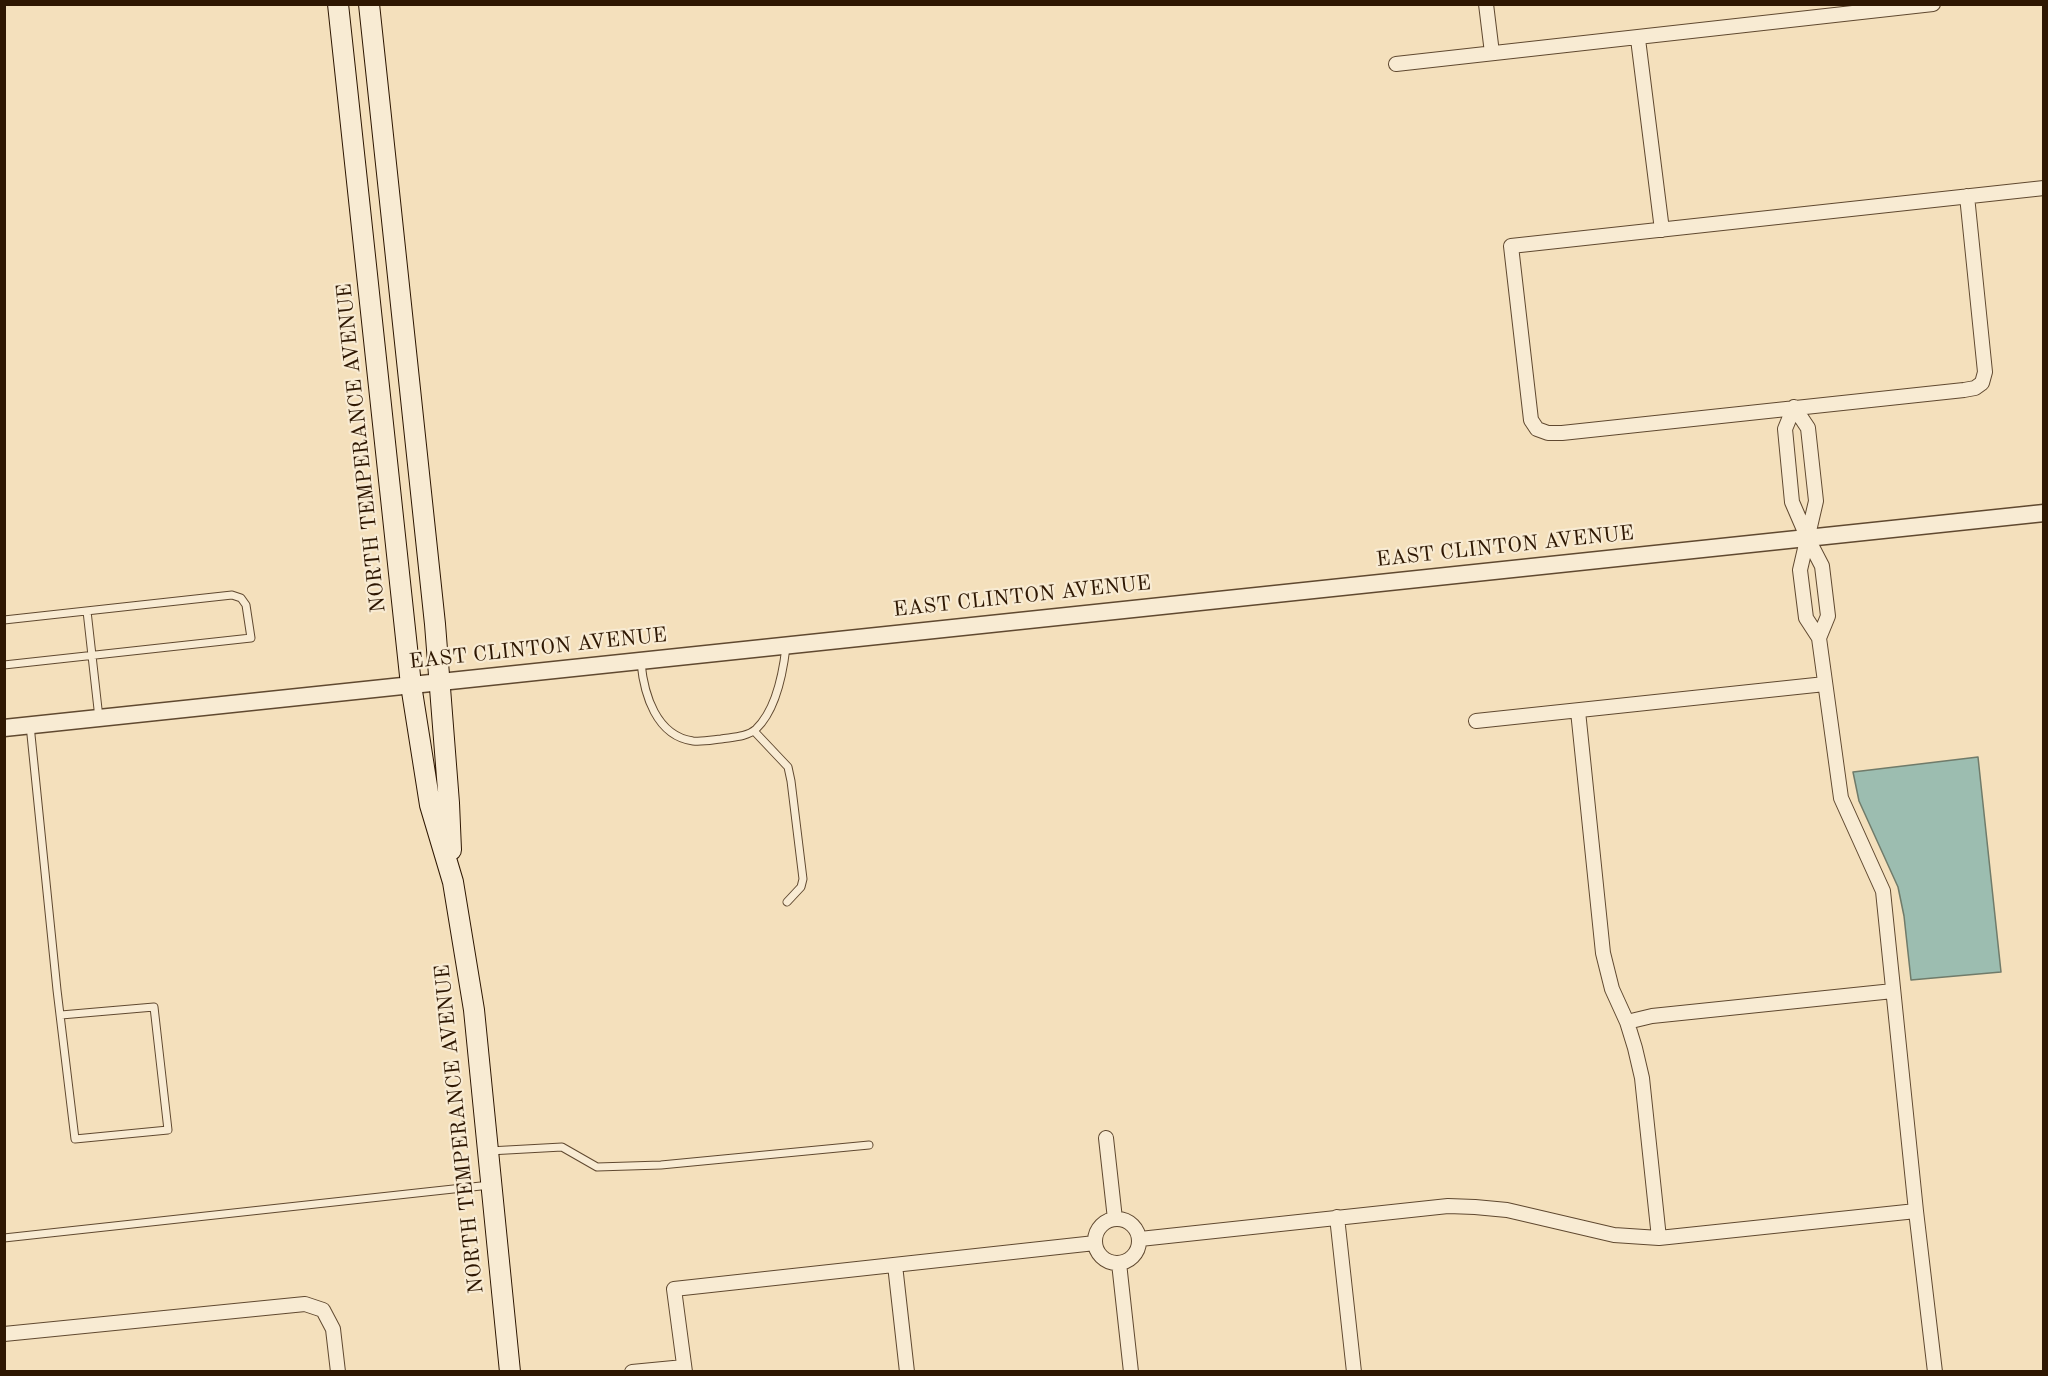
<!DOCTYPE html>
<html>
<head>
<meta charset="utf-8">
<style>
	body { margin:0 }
	#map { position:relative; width:2048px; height:1376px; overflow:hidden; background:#f4e0bc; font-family:"Old Standard TT",serif }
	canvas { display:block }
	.frame { position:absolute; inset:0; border:6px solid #2e1702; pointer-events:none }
</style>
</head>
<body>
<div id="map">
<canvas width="2048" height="1376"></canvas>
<div class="frame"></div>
</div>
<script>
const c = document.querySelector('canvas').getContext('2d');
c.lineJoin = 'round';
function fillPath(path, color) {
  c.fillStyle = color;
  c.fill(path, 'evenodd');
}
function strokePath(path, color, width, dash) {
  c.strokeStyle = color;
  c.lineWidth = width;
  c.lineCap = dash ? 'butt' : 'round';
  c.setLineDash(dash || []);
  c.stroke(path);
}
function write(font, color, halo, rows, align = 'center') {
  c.font = font + ' "Old Standard TT",serif';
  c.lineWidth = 4.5;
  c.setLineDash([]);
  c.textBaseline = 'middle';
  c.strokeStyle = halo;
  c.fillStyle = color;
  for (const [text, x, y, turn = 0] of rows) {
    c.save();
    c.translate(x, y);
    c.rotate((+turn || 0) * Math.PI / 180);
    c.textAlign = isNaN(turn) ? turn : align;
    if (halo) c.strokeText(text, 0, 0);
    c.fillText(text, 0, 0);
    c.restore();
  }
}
const water = new Path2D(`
	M1978,757l23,215 -90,8 -7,-64 -6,-29 -39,-86 -6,-29z`);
fillPath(water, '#9cbdb0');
strokePath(water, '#707b6a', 1.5);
const service = new Path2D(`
	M87,611l12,107
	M4,620l228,-25 9,3 5,7 5,33 -247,27
	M641,663c3,31 15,73 52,78 9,1 19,-1 28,-2 12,-2 26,-2 35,-10 20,-19 27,-56 30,-82
	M30,725l27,265 18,149 93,-9 -14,-123 -93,8
	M754,731l34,36 3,14 12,98 -2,8 -14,15
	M489,1151l73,-4 35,20 64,-2 208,-20
	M4,1238l486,-53`);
const minor = new Path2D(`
	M1486,4l6,49
	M1638,39l24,191
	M1396,64l537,-60
	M1967,196l18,176 -3,11 -7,5 -11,2 -402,43h-14l-11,-4 -6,-9 -20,-174 533,-58
	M1794,407l14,21 8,73 -16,69 6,48 13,20 22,160 42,93 33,320 19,161
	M1794,407l-9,22 7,73 16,37 14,27 6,50 -9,22
	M1578,711l25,242 9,36 15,33 8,26 7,30 17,160
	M1476,721l349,-37
	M1627,1022l25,-6 241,-25
	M1106,1138l9,81
	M1337,1217l17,155
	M1095 1241a22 22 0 1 1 44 0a22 22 0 1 1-44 0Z
	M1140,1239l308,-33 27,1 32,3 107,25 45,3 257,-27
	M1119,1263l12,109
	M895,1265l12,107
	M4,1334l301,-30 18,6 10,19 5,43
	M632,1372l52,-5
	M685,1372l-11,-83 421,-46`);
const tertiary = new Path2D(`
	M4,728l2040,-215`);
const secondary = new Path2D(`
	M338,4l73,681 19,120 23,77 21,128 36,362
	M369,4l66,620 14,179 2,47`);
strokePath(service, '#604930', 9);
strokePath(minor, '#604930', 16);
strokePath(tertiary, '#604930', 19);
strokePath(secondary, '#2e1702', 22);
strokePath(service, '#f8ebd3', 7);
strokePath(minor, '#f8ebd3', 14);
strokePath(tertiary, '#f8ebd3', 16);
strokePath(secondary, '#f8ebd3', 20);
write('21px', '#2e1702', '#f8ebd3', [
	["NORTH TEMPERANCE AVENUE",362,448,-96],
	["EAST CLINTON AVENUE",1505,547,-6],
	["EAST CLINTON AVENUE",1022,597,-6],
	["EAST CLINTON AVENUE",538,649,-6],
	["NORTH TEMPERANCE AVENUE",460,1129,-96]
]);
</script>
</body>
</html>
